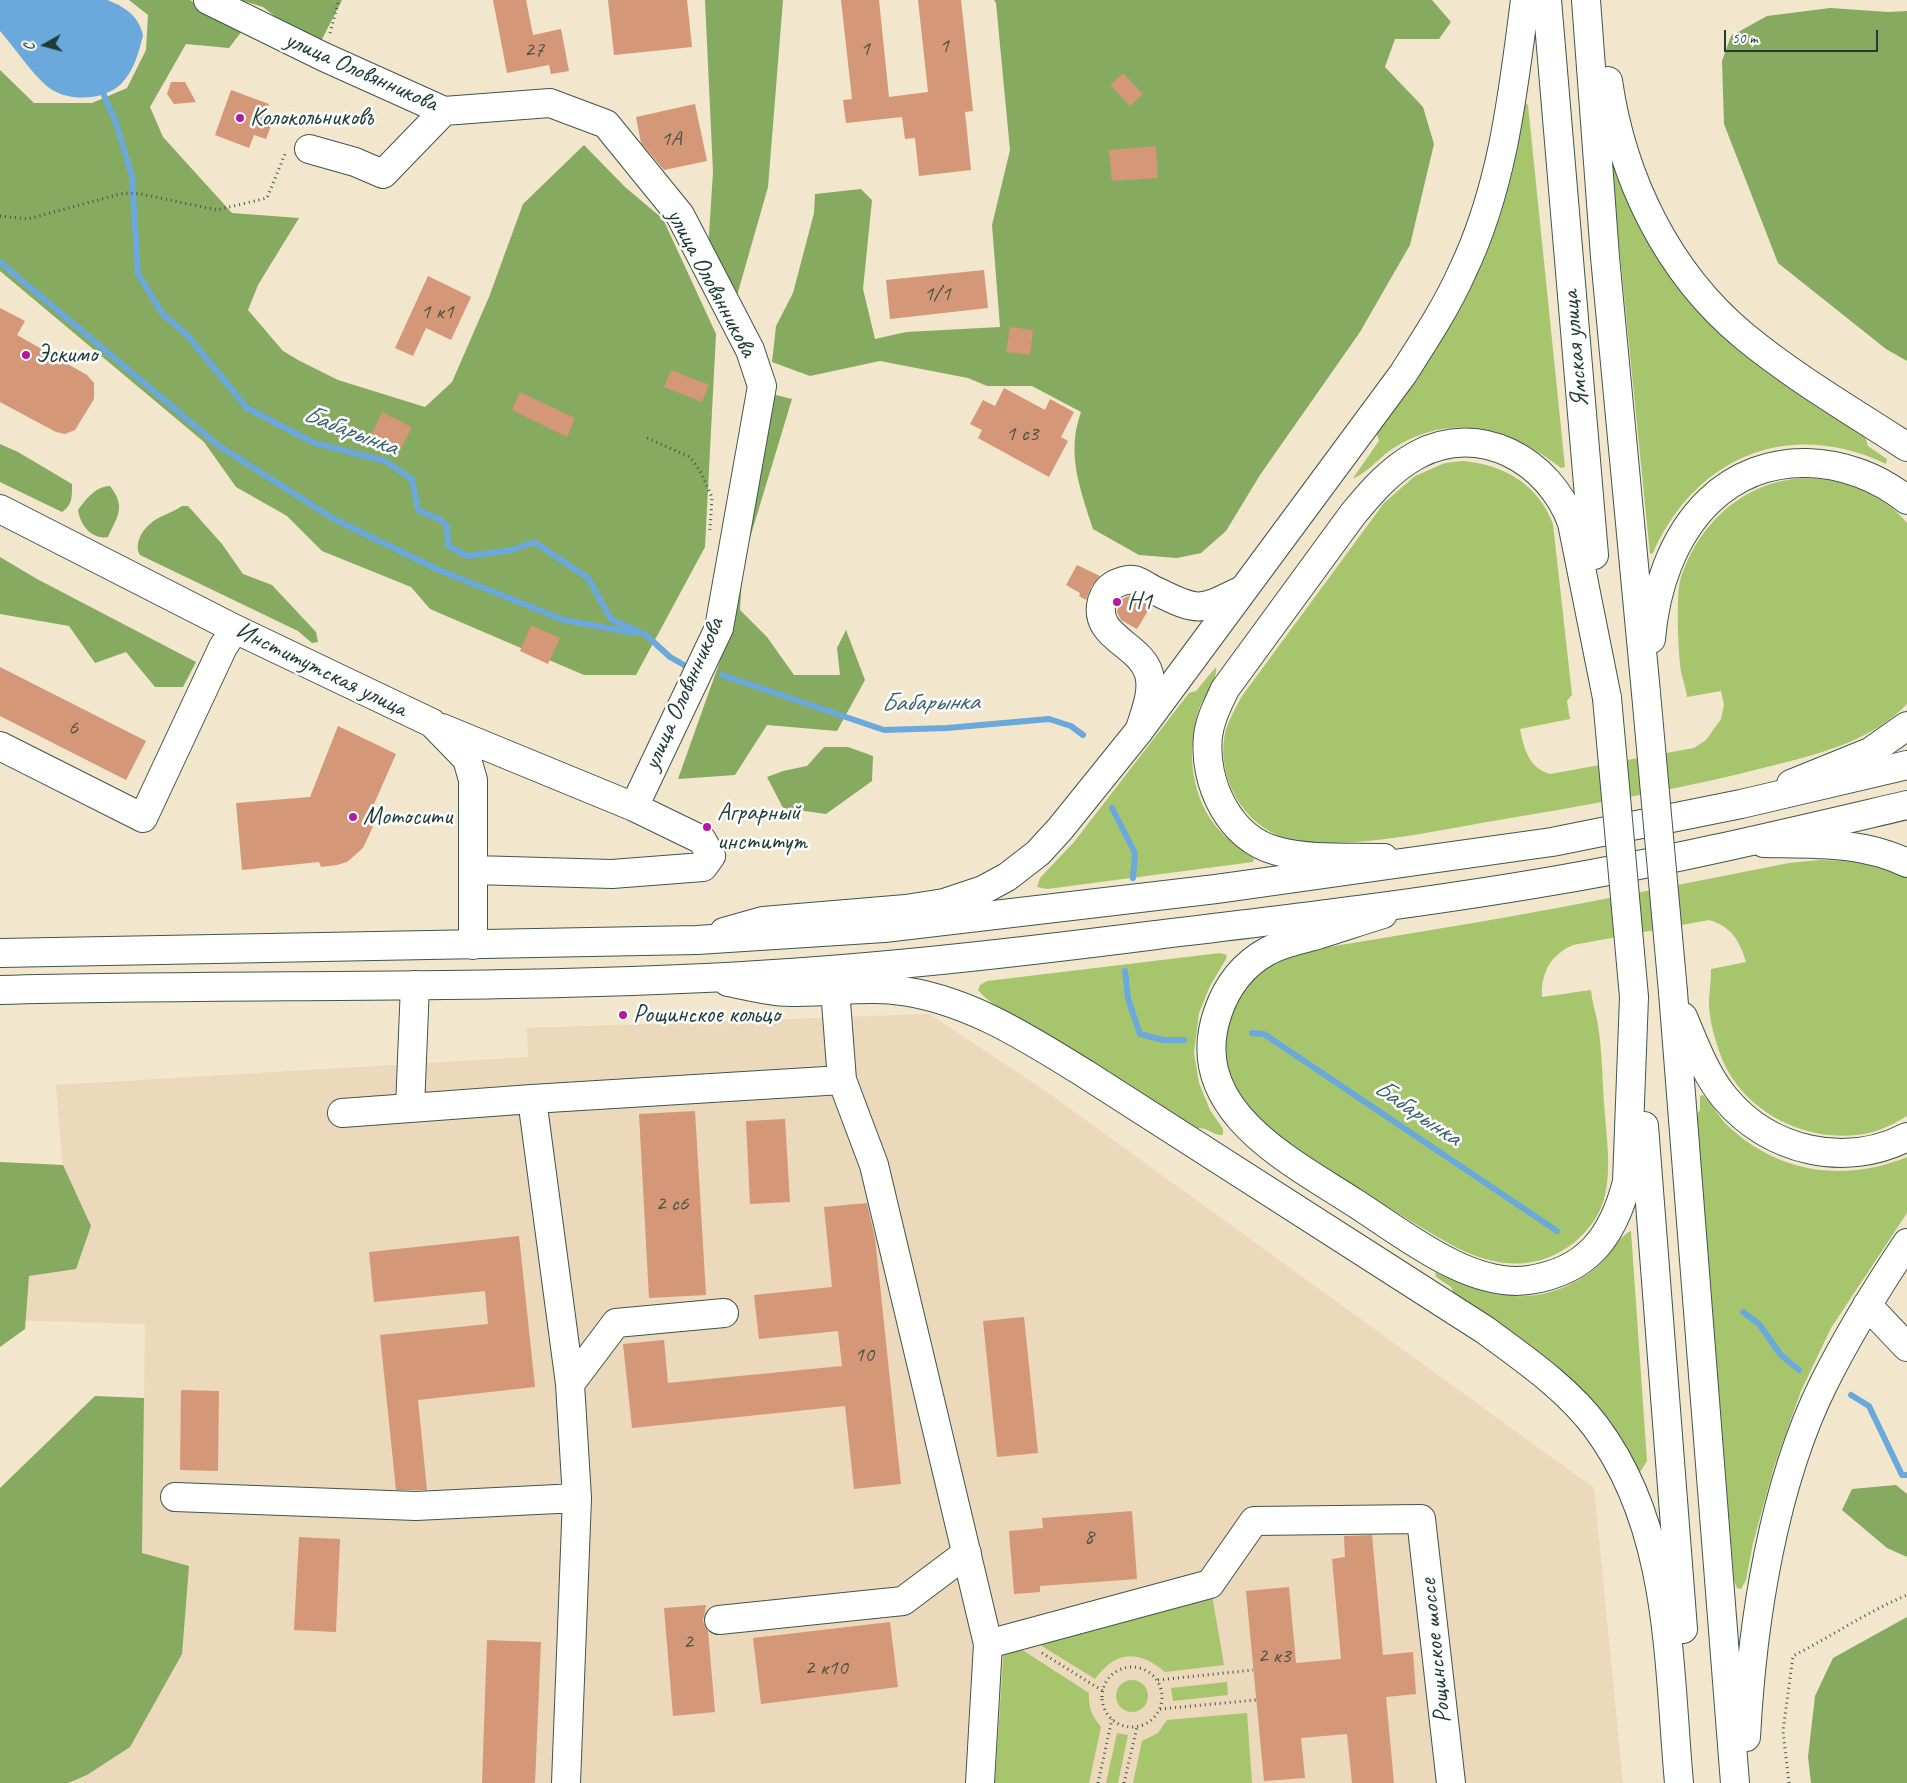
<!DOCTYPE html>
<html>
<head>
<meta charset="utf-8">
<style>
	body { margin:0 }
	#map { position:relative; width:1907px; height:1783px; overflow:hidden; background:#f2e6cd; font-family:Caveat,sans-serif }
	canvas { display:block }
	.north { position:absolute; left:20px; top:20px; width:50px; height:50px; -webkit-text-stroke:4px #fff; paint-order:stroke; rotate:263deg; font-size:14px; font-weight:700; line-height:20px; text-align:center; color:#1f3d34 }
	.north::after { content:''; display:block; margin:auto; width:18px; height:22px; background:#1f3d34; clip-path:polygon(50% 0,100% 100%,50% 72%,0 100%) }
	.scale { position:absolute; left:1724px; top:30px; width:154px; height:22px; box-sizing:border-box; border:2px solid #1f3d34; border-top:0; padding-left:6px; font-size:15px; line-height:18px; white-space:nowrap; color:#1f3d34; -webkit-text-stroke:4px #fff; paint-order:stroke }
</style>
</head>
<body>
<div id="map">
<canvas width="1907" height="1783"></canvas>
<div class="north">С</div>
<div class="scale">50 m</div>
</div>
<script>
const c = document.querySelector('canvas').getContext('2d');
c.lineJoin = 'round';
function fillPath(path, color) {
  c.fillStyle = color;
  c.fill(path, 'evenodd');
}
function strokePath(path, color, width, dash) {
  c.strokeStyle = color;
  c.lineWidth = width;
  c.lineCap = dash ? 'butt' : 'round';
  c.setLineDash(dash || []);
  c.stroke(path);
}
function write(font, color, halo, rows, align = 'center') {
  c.font = font + ' Caveat,sans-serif';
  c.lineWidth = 5;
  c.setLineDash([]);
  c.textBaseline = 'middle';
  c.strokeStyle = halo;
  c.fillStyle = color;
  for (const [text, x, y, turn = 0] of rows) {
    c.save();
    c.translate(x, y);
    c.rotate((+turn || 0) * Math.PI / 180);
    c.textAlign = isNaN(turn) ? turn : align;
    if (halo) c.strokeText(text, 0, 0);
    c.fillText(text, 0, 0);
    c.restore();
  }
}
fillPath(new Path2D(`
	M929,1014l118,78 547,396 29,295h-1555l19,-8 55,-222 3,-229 -145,-4v-72l69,-3 -13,-160 472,-28 -1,-29z`), '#ecd8ba');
fillPath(new Path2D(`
	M1524,102l4,3 37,362 -4,1c-52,-41 -110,-57 -169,-19 -11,7 -28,27 -39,29l26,-37 -3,-10z
	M1611,165l3,1c10,26 24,50 39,74 11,18 20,39 33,56 46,61 116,100 179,140l3,10 19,13 -1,5c-96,-46 -190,-8 -233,89l-3,1z
	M1462,461c41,3 76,23 91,63l19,171 -5,6 3,18 -50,10c4,20 9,39 30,45l144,-26 12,-8 15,-21 3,-14 -3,-14 -34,6c-1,-7 -3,-14 -5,-21 -4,-14 -6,-81 -2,-95 24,-79 102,-126 181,-91 18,8 34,18 46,33v181c-17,18 -41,32 -65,41 -33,13 -69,20 -103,29 -81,19 -164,33 -246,47 -55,9 -166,35 -216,14 -39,-17 -62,-64 -51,-106 4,-11 10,-22 16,-33l142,-193 31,-27 30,-13z
	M1216,667c2,13 -12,28 -17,42 -13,40 -9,91 22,123 10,11 23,17 33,27l-1,3 -206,27 -10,-2 3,-9 34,-36 115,-149 7,-2z
	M1819,860c31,1 60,1 88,18v238c-12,7 -25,14 -38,17 -62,13 -130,-22 -150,-82 -5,-15 -11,-36 -10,-52 1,-11 2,-20 2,-30l35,-7c-6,-21 -15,-36 -37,-42l-136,25c-23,10 -32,28 -31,52l49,-7c1,11 4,20 6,30 6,31 5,64 8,95 2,27 6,54 0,80 -6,27 -28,50 -53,61 -33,14 -64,7 -95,-8 -34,-19 -68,-40 -102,-61 -39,-24 -85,-48 -113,-86 -27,-38 -22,-100 18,-128 34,-24 77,-27 117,-34 36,-6 72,-12 108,-18 102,-18 203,-38 304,-58z
	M1220,953l7,2 -1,4 -16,27 -11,27 -5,40 5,30 11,27 13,19v6c-10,1 -14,-8 -27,-7 -50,-32 -101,-64 -152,-95 -22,-14 -49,-23 -66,-43l2,-5 7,-4z
	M1703,1095c9,9 15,21 24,30 50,48 117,58 180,32v56l-76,115 -30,63 -27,76 -21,76 -7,37 -5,9 -4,-1 -3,-7 -37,-467 3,-4v-14z
	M1631,1231l16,230 -7,11c-50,-82 -105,-129 -186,-178l-3,-7 -15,-10 -1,-5c54,29 111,37 162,-5 10,-9 24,-33 34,-36z
	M1212,1595l12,70 -59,7c-26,-22 -49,-22 -70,7l-66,-41z
	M1013,1644l76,49c-1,14 3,23 12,34l-12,56h-94l9,-138z
	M1116 1696a16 16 0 1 1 32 0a16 16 0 1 1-32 0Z
	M1227,1682l1,13 -55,6 -2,-13z
	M1247,1713l5,70h-119l9,-42 16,-8 9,-13z
	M1117,1733l11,2 -10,48h-12z`), '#a7c56d');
fillPath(new Path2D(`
	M129,0h61l52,31 -13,17 -43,-4 -36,63 13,30 69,76 67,5 -41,67 -10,25 35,41 15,9 40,20 87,27 27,-25 37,-85 34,-93 61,-59 41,42 38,32 53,115 -11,213 -69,128h-52l-154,-66 -19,-22 -89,-36 -35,-35 -51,-29 -32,-45 -204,-171v-201l34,33h58l35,-15 19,-38 2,-35z
	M240,0h102l-25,49 -54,-42z
	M705,0h78l-15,187 -34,119 -26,-56 5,-78z
	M994,0h438l19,22 -12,17h-44l-10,28 38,40 11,37 -24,101 -50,87 -100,143 -34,56 -25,22 -24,5 -38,-3 -46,-26c-13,-40 -27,-76 -12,-117l-49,-26h-45l-19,-8 -88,-17 -70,15 -38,-14 4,-36 17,-33 21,-80 1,-19 46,-5 11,11 -9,89 12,50 31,-7 94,-5 -8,-102 18,-75 -14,-147z
	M1830,8l58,4 19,-1v350l-21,-12 -108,-86 -54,-139 -2,-63 9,-25 36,-20z
	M764,392l28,7 -49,162 -3,49 27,27 27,38h46l-3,-27 9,-18 19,50 -28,51 -70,-6 -32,50 -57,4 43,-121z
	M0,444l18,8 54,32c0,11 1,21 -10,28l-62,-30z
	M110,486c16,21 8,29 -2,51 -16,3 -28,-12 -30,-27 9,-12 17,-23 32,-24z
	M182,506h6l34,38 21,30 29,11 44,47 2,10 -6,1 -14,-12 -158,-76c-6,-9 1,-24 10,-31 8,-8 22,-11 32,-18z
	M0,557l37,22 159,83 -13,25h-28l-29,-35 -31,11 -26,-37 -69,-12z
	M824,747h24l25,9 -1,25 -46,33 -43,-6 -16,-31 16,-6 24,-5z
	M0,1162l63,3 28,61 -15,43 -47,7 -4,53 -25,18z
	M95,1396l49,2 -2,155 47,13 -7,88 -52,93 -43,28 -19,8h-68v-295z
	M1896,1485l11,9v63l-20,-9 -45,-38 10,-21z
	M1907,1617v166h-96l-3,-26 7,-61 18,-38z`), '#85aa60');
fillPath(new Path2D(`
	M0,0h107c18,7 31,15 36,35 -4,17 -9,36 -22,49 -18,17 -54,18 -73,3 -15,-12 -34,-40 -48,-56z`), '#6ba9dd');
strokePath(new Path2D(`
	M97,89l6,4 13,30 16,53 6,98 24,39 25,22 60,73 67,35 71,18 27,18 6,31 23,10 6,6 1,20 20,10 44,-6 22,-8 54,36 23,41 35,16 24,22 14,8
	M0,262l219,184 115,73 105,51 125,50 71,13
	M722,675l162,55 63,-2 102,-9 22,7 12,9
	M1112,808l23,45 -2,25
	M1125,971l3,28 12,35 23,6h21
	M1252,1033l12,1 293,197
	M1743,1312l16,12 22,31 18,15
	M1851,1395l18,11 33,69h5`), '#6ba9dd', 6);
fillPath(new Path2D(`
	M493,0h33l7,35 28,-6 8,42 -18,3 -2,-9 -42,8z
	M608,0h79l5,47 -78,8z
	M841,0h38l10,97 39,-5 -10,-92h43l12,111 -8,1 6,58 -52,6 -4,-38 -10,1 -3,-22 -56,6 -3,-23 9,-1z
	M1123,73l20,21 -13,12 -20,-21z
	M171,82h14l11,20 -22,2 -7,-10z
	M231,90l38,14 -6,16 9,3 -6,16 -12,-4 -5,13 -34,-13z
	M695,104l12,57 -43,9 -23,-27 -5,-26z
	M1156,146l2,32 -46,3 -3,-31z
	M984,270l4,38 -98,11 -4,-39z
	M428,276l43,21 -20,43 -25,-12 -13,28 -18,-8z
	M0,308l25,13 -8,14 70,40 7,8v16l-19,31 -10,4 -9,-2 -56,-30z
	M1010,327l23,3 -3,25 -24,-3z
	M671,370l38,15 -7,17 -38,-15z
	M1004,388l41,22 5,-11 24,13 -13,25 7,4 -19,36 -71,-39 4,-8 -12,-6 13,-24 12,6z
	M520,392l55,26 -8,19 -55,-27z
	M382,412l30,15 -12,23 -29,-15z
	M1077,565l23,11 -9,11 -5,13 -7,-4 1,-3 -14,-8z
	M1131,595l20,11 -14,23 -16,-9 -4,-8 3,-12z
	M531,625l29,13 -12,26 -28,-13z
	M0,667l146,74 -20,39 -126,-64z
	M338,726l58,28 -29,66 8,2 -12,26 -16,14 -10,3 -16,2 -2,-5 -77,8 -6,-67 74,-6z
	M695,1111l11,184 -57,3 -10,-184z
	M785,1119l5,83 -40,2 -4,-83z
	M867,1203l8,35 26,246 -47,5 -9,-83 -213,22 -9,-84 41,-4 4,43 174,-17 -4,-35 -79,8 -5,-44 78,-8 -8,-80z
	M519,1236l16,151 -117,13 9,90h-31l-16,-155 108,-11 -3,-33 -111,11 -5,-50z
	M1024,1317l14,136 -41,4 -14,-136z
	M181,1390l38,1 -1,80 -38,-1z
	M1132,1511l5,68 -97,7v6l-26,2 -5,-63 34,-3 -1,-10z
	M1372,1535l11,120 30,-3 3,42 -30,3 8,86h-42l-5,-49 -46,4 4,40 -41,3 -18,-190 43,-4 7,76 45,-4 -9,-100 13,-2 -1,-21z
	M299,1537l41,2 -4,93 -42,-2z
	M706,1605l-3,16 5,10 7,81 -42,4 -9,-108z
	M890,1622l8,65 -137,17 -8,-66z
	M487,1640l54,2 -6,141h-53z`), '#d49778');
const minor = new Path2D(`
	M208,0l116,57 120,54 106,-8 56,21 74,91 70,135 12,36 -43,242 -85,179
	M309,149l46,13 28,12 61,-63
	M0,509l235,120 197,94 35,36 6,21v165
	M442,728l192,79 68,33 9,16 -8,11 -91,7 -138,-4
	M1140,729c5,-17 14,-37 9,-55 -8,-30 -57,-37 -47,-73 2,-6 5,-12 10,-15 6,-4 15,-7 22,-6 8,2 16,9 24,12 42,21 43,18 84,-2
	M0,746l143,72 80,-171 12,-18
	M835,989l7,91 32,85 114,479 -8,139
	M532,1099l38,285 7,114 -11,285
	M410,1108l5,-123
	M342,1113l190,-14 310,-19
	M1867,1305l40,42
	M570,1384l46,-61 108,-10
	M175,1497l241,9 161,-8
	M719,1620l184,-19 64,-48
	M988,1644l222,-60 44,-63 167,-2 30,264`);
const major = new Path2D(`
	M1547,0l47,555
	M1586,0l19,257 41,436
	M1608,81c14,97 59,191 136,255 51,42 108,75 163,111
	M1651,639c4,-49 21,-102 58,-138 56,-54 140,-47 198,-1
	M1791,784l79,-32 37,-26
	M1764,843c48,1 98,-2 143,20
	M1384,858c-35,-1 -73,2 -107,-7 -48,-12 -74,-69 -69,-115 2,-17 10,-32 17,-47l128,-175c19,-23 37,-44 64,-59 63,-34 133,6 155,68l35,175
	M1383,914c-23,7 -46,15 -69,22 -16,4 -32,7 -46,15 -24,13 -41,35 -50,61 -34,97 71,148 137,191 47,30 115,86 174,77 59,-9 84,-44 98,-98l7,-185
	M724,932l39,-11 143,-12 38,-6 39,-13 24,-13 31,-24 22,-24 79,-98 264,-357c21,-33 43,-66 59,-102 41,-85 51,-179 63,-272
	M728,982c16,3 32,7 48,9 39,4 79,-5 118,-1 71,7 135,49 193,85l398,255c39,29 82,58 111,97 76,102 72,235 83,356
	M1673,992l62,791
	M1683,1017c12,28 22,57 42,81 44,53 120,71 182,39
	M1644,1126l39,503
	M1746,1737c6,-114 27,-252 78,-354 24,-48 53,-95 83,-140`);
const highway = new Path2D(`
	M0,953l697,-13 187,-12 332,-39 336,-47 189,-38 166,-39
	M0,990c235,-6 470,-1 705,-12 151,-7 301,-24 451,-43 134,-16 269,-32 402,-55 117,-20 233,-48 349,-75`);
strokePath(minor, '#3f564b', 30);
strokePath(major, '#3f564b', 30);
strokePath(highway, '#3f564b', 30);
strokePath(new Path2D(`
	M330,33l9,-33
	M0,216l28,3 96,-26 17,1 76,16 50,-12 18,-44
	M647,438l43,19 10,14 12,26 -2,33
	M1042,1653l61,38
	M1102 1697a30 30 0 1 1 60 0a30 30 0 1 1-60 0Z
	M1158,1680l95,-10
	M1160,1709l96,-9
	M1098,1783l14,-64
	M1124,1783l13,-56
	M1789,1783l-6,-52 10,-75c39,-20 74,-44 114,-61`), '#3f564b', 3, [1, 4]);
strokePath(minor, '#fff', 28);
strokePath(major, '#fff', 28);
strokePath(highway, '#fff', 28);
const majorBridge = new Path2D(`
	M1646,693l27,299
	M1607,698l27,299`);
strokePath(majorBridge, '#3f564b', 30, []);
strokePath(majorBridge, '#fff', 28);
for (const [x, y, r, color] of [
	[240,118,5,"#b5179e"],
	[26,355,5,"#b5179e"],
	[1117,602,5,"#b5179e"],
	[353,817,5,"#b5179e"],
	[707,827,5,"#b5179e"],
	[623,1015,5,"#b5179e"]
]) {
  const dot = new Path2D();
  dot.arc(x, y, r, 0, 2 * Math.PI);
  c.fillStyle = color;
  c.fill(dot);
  strokePath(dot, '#fff', 2);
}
write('22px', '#4c5445', null, [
	["1",944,46],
	["1",865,49],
	["27",534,50],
	["1А",671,139],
	["1/1",937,294],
	["1 к1",437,312],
	["1 с3",1022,434],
	["6",73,728],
	["2 с6",672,1204],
	["10",864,1355],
	["8",1089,1537],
	["2",688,1642],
	["2 к3",1274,1656],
	["2 к10",826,1668]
]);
write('25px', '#1f3d34', '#fff', [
	["улица Оловянникова",361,72,24],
	["улица Оловянникова",711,283,62],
	["Ямская улица",1576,349,-95],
	["Институтская улица",321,670,26],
	["улица Оловянникова",684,694,-66],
	["Рощинское шоссе",1436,1651,-96]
]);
write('25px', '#1f3d34', '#fff', [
	["Колокольниковъ",250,118],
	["Эскимо",36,355],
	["Н1",1127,602],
	["Аграрный",717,813],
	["институт",717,842],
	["Мотосити",363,817],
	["Рощинское кольцо",633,1015]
], 'left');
write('italic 26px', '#3a636f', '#fff', [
	["Бабарынка",350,431,21],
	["Бабарынка",930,703,-1],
	["Бабарынка",1417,1113,34]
]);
</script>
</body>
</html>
